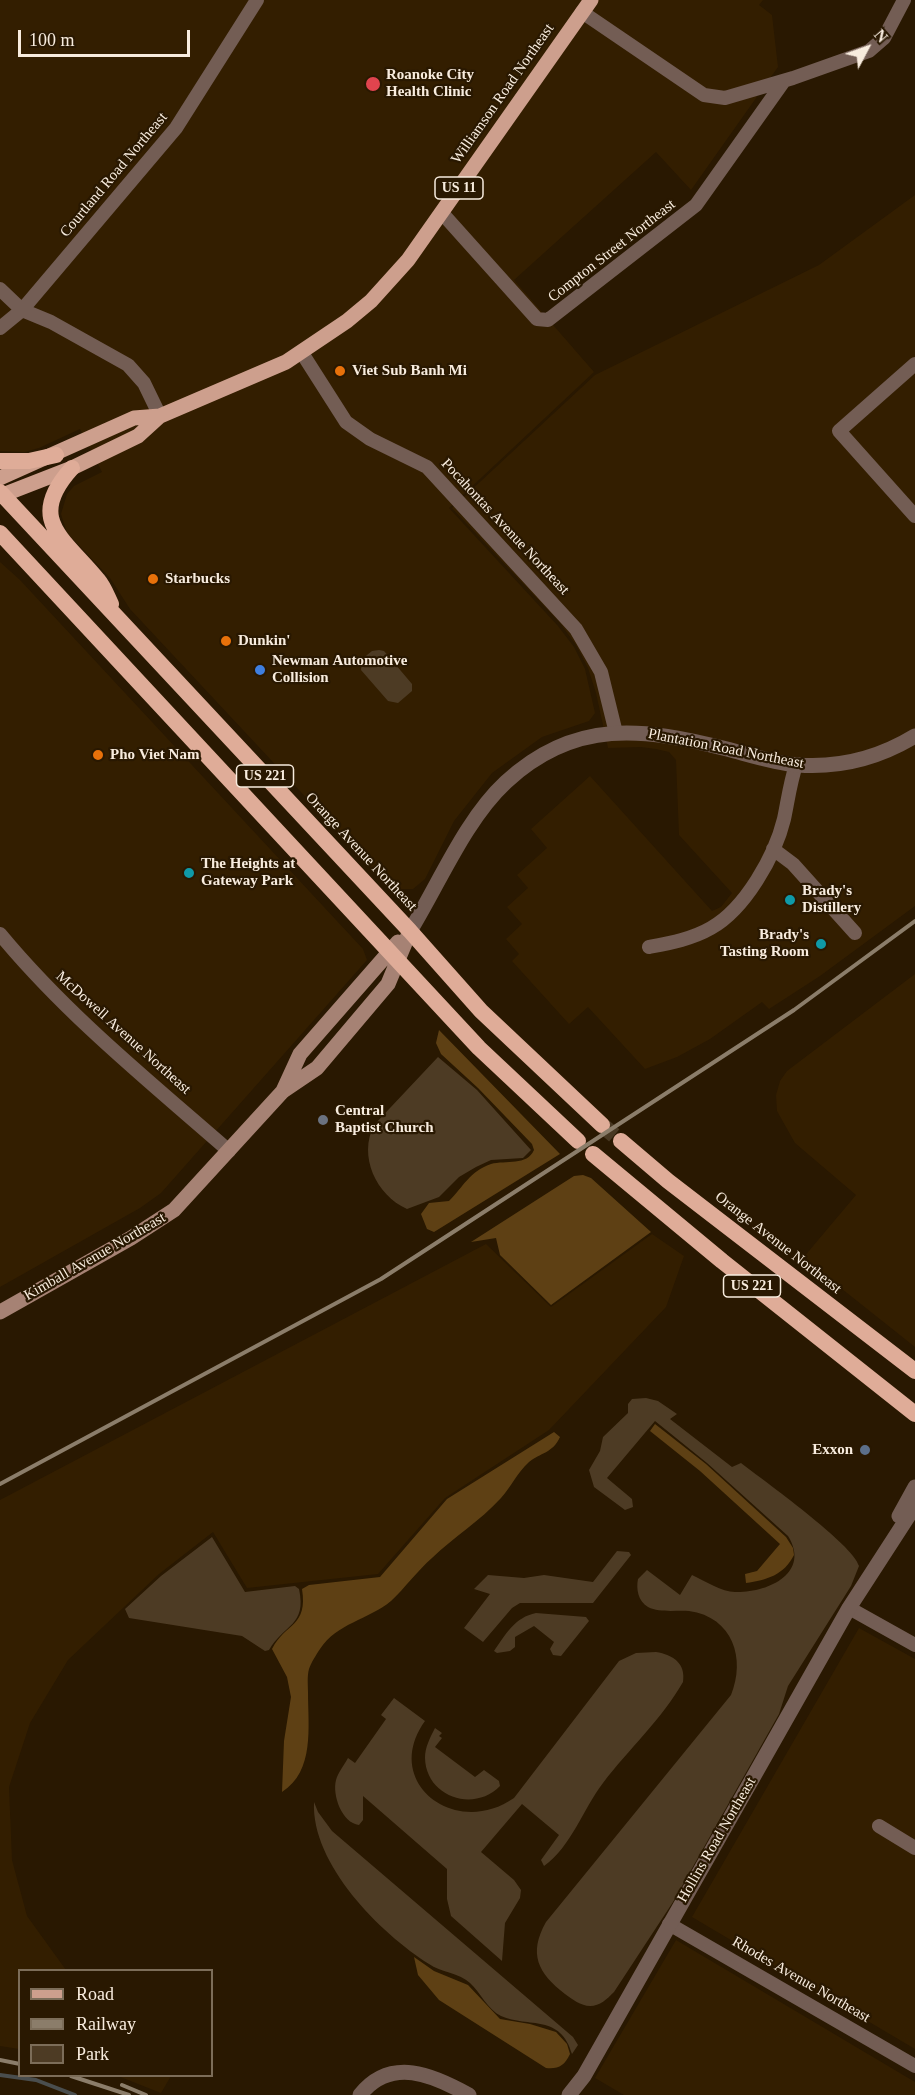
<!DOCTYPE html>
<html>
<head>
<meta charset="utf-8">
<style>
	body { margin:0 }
	#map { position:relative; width:915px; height:2095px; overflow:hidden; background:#291801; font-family:Georgia,serif }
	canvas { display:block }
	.legend { position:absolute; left:18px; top:1969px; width:195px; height:108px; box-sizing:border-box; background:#291801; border:2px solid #7c6d59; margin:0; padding:8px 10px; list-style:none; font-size:18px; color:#f8ecde }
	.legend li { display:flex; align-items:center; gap:12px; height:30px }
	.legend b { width:30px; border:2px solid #7c6d59 }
	.north { position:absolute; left:837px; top:18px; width:60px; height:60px; -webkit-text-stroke:4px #291801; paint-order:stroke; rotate:49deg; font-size:16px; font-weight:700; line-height:24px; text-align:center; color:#f8ecde }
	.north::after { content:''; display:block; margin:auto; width:21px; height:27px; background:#f8ecde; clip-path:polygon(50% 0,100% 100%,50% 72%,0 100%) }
	.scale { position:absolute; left:18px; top:30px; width:172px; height:27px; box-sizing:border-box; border:3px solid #f8ecde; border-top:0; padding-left:8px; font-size:18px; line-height:21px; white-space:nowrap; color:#f8ecde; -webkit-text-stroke:4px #291801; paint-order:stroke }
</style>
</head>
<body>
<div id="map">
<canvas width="915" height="2095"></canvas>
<ul class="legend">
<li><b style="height:8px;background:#cd9f8d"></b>Road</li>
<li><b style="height:8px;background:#8b7d6a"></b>Railway</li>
<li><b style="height:16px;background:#4d3b24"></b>Park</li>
</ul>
<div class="north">N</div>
<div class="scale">100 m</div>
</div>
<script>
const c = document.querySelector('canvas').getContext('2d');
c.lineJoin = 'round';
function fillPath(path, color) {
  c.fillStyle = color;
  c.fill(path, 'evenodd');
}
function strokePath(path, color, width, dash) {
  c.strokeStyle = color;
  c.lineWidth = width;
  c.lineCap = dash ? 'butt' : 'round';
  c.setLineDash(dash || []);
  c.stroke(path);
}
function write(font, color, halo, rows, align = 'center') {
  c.font = font + ' Georgia,serif';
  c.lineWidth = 4.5;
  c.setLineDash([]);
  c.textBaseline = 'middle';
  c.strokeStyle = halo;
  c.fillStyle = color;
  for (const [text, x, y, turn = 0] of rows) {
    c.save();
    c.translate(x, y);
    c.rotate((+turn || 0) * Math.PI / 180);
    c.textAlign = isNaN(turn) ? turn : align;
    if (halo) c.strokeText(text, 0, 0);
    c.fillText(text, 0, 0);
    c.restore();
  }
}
fillPath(new Path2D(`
	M0,0h763l-4,5 13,10 6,52 -87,123 -35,-38 -142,128 80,92 -145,136 109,118 16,21 11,22 10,44 -6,8 -47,16 -50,36 -38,48 -29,58 -12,10h-14l-15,-8 -254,-272 -20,-31 -43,-45 -6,-19 6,-20 7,-8 28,-14 -22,-43 -41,19 -14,4 -25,-1z
	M915,195v711l-95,70 -51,33 -7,-7 -52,37 -33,18 -32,12 -57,-62 -19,17 -57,-63 7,-7 -13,-15 16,-15 -15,-17 21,-19 -11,-13 30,-27 -16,-19 59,-53 122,135 9,-4 11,-14 -53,-58 -3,-75 -7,-8 -13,-3 -15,-2 -33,1 -12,-55 -8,-25 -12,-23 -16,-22 -108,-115 143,-133 224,-110z
	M0,562l20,18 343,369 4,11 -206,233 -21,15 -140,79z
	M915,974v373l-112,-89 53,-63 -61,-52 -18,-32 -1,-16 4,-14 7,-10z
	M652,1234l32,22 -18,51 -117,123 -104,68 -67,76 -131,14 -34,-56 -54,42 -91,86 -38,63 -21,64 3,73 15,56 39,54h-46l-1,79 -19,-3v-546l486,-256 65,63z
	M859,1628l56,31v390l-223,-132z
	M676,1940l239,142v13h-291l-29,-17z
	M118,2076h53l-10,17z`), '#331e00');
fillPath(new Path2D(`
	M379,650l5,1 28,33v7l-14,12 -10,-2 -27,-31 1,-11 10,-8z
	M438,1057l39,33 54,60 -8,8 -32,2 -15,7 -17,10 -20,20 -32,12c-31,-14 -49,-53 -33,-84z
	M646,1398l12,3 19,13 -7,5 62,48 9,-4c22,17 113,82 118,103l-8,20 -63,100 -9,28 -106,188 -59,90c-7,7 -14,14 -24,14 -9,0 -18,-7 -25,-12 -27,-21 -37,-40 -19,-72l185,-227c15,-36 2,-78 -42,-84 -13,-1 -29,2 -41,-4 -10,-6 -12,-18 -10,-28l9,-9 33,25 12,-20c13,6 30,17 43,17 33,1 76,-19 53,-56l-81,-73 -52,-42 -48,57 25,21 1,8 -8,3 -31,-23 -5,-17 11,-19 3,-14 25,-24v-9l4,-5z
	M212,1537l33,55 50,-6 4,3c8,37 -15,35 -30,61l-4,1 -23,-15 -113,-18 -4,-9 36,-33z
	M617,1551l12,1 2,3 -38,48h-73l-8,5 -29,34 -19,-14 26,-34 -16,-5 14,-14 36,3 20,-3 49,7z
	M536,1613l50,4 3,4 -28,35 -8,-1 -3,-6 4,-7 -20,-16 -19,11v10l-5,4 -13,2 -3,-2c11,-16 21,-34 42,-38z
	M656,1652c17,3 30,11 27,30 -21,37 -55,68 -80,101 -20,26 -32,64 -59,83l-3,-6 18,-25 -37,-31 -41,48 33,28 7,10 -1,8 -15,25 -3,38 -51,-45 -4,-17v-30l-84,-73v24l-4,5c-17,-2 -27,-30 -23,-45 2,-7 8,-15 12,-22l7,5 31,-44 -5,-4 13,-17 31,23c-44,61 30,118 89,77l105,-137 17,-8z
	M435,1728l7,5 -3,3 3,2 -7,9 40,30 9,-7 15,11 1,5c-26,27 -74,11 -75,-28 0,-11 5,-20 10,-30z
	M314,1802l4,10 14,19 241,206 5,8 -6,9c-11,-40 -43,-26 -71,-38 -13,-6 -21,-24 -31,-33 -10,-10 -30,-11 -41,-19 -49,-31 -118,-100 -115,-162z`), '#4d3b24');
fillPath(new Path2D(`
	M439,1030l121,124 -126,78 -7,-3 -6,-15 8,-11 20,-2c15,-15 20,-29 42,-37 15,-4 36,2 43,-14l-2,-6 -54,-56 -37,-34 -5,-11z
	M583,1175l8,3 60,54 -100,73 -51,-50 -4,-17 -25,4 103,-66z
	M655,1424l51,40 80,73 7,11 1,7c-10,20 -27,25 -48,28l-1,-9 12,-3 23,-27 -80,-73 -50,-40z
	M554,1432l6,5c-7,16 -20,16 -31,25 -12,11 -18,25 -28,36 -21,23 -47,39 -69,60 -15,13 -27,30 -41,43 -23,19 -54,22 -71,48 -4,6 -9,14 -11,20 -2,7 -1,16 -1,23 0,35 7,79 -26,100l2,-51 7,-44 -4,-20 -15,-28c14,-27 36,-22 30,-60l7,-4 71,-8 67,-78z
	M414,1957l20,14 34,14 32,34 30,5 26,8 11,12 3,10c-6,12 -11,15 -24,14l-107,-68 -21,-25z`), '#5e4014');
strokePath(new Path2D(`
	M0,2075l36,5 39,15`), '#4a4e4e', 4);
strokePath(new Path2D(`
	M602,1125l19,16`), '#483822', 16, [16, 8]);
strokePath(new Path2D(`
	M582,12l122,83 21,3 68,-20 76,-27 15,-13 20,-38
	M442,213l95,106 11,1 148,-115 88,-124
	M0,289l22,21 29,12 77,43 16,18 16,33
	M0,328l22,-18 154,-182 81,-128
	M302,353l44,69 24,17 57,28 149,162 25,43 15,61
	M915,364l-76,67 76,85
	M773,849l20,15 62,69
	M0,934c67,81 150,148 229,217
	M649,947c21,-4 43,-8 62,-19 34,-19 64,-72 73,-109 4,-19 6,-36 12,-54
	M849,1608l66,37
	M879,1826l36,22
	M669,1924l246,142`), '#735d54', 14);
strokePath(new Path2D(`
	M410,931c29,-47 55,-111 96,-149 69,-64 138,-54 221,-33 23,6 47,14 71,16 42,3 81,-7 117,-29
	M899,1516l16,-29
	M360,2095c31,-39 73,-20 109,0
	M569,2095l15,-19 265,-468 66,-102`), '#735d54', 15);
strokePath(new Path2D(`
	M283,1091l17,-37 98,-112
	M0,1312l131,-74 43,-28 109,-119 34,-23 71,-84 22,-53`), '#a68274', 15);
strokePath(new Path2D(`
	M0,478l134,-60 26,-2
	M0,496l72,-28 66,-32 22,-20 126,-54 61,-41 24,-20 37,-41 183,-260`), '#cd9f8d', 15);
strokePath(new Path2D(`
	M0,461h29l27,-6
	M72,468c-47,52 -8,70 26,112 6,7 9,16 13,24
	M0,492l410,439 71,80 121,114
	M0,533l479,515 99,93
	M621,1141l47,40 247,190
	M593,1154l129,107 193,153`), '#dfac98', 16);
strokePath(new Path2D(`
	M0,1484l381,-205 413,-269 121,-89
	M0,2060l20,4
	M71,2076l58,19
	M122,2085l24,10`), '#8b7d6a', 4);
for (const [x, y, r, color] of [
	[373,84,8,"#e0444e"],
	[340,371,6,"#e8710a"],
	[153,579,6,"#e8710a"],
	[226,641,6,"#e8710a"],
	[260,670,6,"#3f7fe0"],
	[98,755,6,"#e8710a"],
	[189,873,6,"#0f9aa8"],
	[790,900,6,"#0f9aa8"],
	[821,944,6,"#0f9aa8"],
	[323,1120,6,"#6b7280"],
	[865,1450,6,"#5c6f8a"]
]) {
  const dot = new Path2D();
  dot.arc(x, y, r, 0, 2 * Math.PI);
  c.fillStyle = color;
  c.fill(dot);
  strokePath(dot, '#291801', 2);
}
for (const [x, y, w] of [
	[459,188,48],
	[265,776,57],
	[752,1286,57]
]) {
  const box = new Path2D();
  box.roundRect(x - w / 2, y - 11, w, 22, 4.5);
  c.fillStyle = '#291801';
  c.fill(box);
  strokePath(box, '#f8ecde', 1.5);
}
write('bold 14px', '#f8ecde', null, [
	["US 11",459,188],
	["US 221",265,776],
	["US 221",752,1286]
]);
write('bold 15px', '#f8ecde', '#291801', [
	["Roanoke City",386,75],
	["Health Clinic",386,92],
	["Viet Sub Banh Mi",352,371],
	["Starbucks",165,579],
	["Dunkin'",238,641],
	["Newman Automotive",272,661],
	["Collision",272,678],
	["Pho Viet Nam",110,755],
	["The Heights at",201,864],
	["Gateway Park",201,881],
	["Brady's",802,891],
	["Distillery",802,908],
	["Brady's",809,935,"right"],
	["Tasting Room",809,952,"right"],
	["Central",335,1111],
	["Baptist Church",335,1128],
	["Exxon",853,1450,"right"]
], 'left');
write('15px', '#f8ecde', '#291801', [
	["Williamson Road Northeast",503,94,-55],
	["Courtland Road Northeast",114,175,-50],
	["Compton Street Northeast",612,251,-38],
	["Pocahontas Avenue Northeast",505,527,47],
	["Plantation Road Northeast",726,749,11],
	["Orange Avenue Northeast",361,852,47],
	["McDowell Avenue Northeast",123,1033,42],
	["Orange Avenue Northeast",778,1243,38],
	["Kimball Avenue Northeast",95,1257,-30],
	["Hollins Road Northeast",717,1840,-60],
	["Rhodes Avenue Northeast",801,1980,30]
]);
</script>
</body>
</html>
